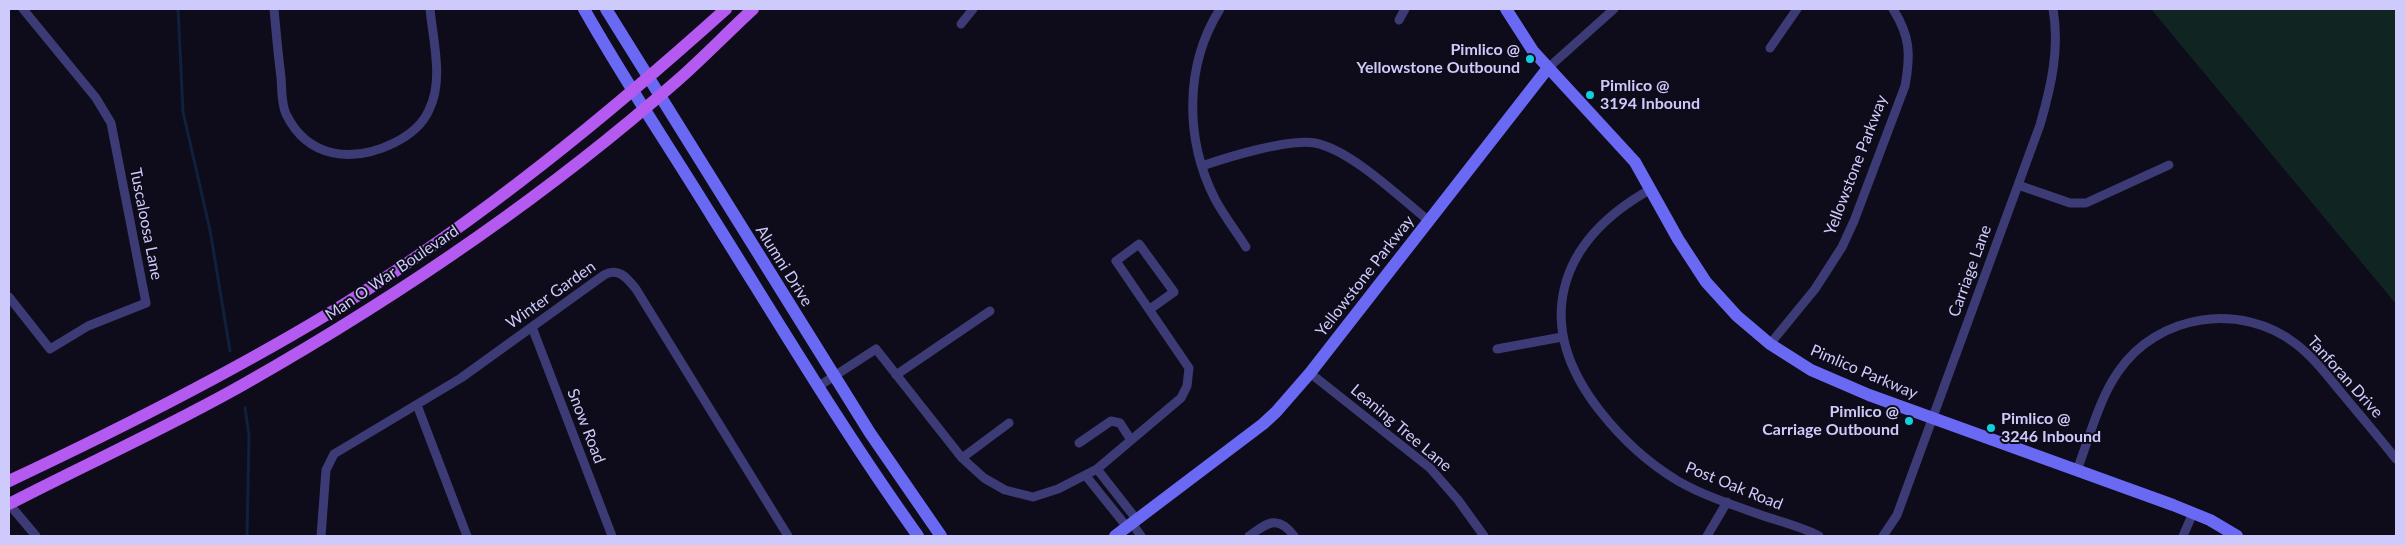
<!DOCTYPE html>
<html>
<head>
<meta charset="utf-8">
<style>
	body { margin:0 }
	#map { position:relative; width:2405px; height:545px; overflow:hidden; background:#0e0c1a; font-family:Lato,sans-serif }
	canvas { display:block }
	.frame { position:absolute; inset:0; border:10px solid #cecafb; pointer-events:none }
</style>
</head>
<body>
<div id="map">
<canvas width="2405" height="545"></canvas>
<div class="frame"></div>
</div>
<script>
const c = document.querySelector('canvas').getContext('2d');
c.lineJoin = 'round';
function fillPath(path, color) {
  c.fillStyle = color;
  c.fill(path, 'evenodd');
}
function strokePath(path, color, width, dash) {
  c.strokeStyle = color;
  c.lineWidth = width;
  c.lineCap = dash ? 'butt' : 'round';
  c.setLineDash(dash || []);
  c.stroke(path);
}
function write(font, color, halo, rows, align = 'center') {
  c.font = font + ' Lato,sans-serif';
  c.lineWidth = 4;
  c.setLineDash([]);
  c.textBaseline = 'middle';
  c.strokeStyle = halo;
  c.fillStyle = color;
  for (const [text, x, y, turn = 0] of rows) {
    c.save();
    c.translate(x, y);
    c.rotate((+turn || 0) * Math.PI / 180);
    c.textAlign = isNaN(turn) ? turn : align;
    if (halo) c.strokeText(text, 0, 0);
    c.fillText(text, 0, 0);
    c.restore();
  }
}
fillPath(new Path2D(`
	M2151,9h245v295z`), '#102422');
strokePath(new Path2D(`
	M178,9l5,103 27,118 20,121
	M245,408l4,27 -2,101`), '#0f213c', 3);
strokePath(new Path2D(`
	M274,9c2,22 4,45 7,68 1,12 0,26 5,37 22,45 67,49 108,29 14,-7 28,-17 35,-33 15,-30 4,-69 1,-101
	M1220,9c-36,57 -35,131 -5,190 9,17 21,32 31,48
	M1399,20l6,-11
	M961,24l12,-15
	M1770,48l27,-39
	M1548,68l66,-59
	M1202,166c26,-9 88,-28 113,-23 36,7 84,54 114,78
	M2018,185l52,18h16l83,-38
	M1651,189c-93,52 -120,134 -51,222 22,28 48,52 78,70 28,16 61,26 92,37 16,5 34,10 49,18
	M9,297l41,52 38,-23 58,-23 -35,-180 -15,-25 -73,-89
	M532,327l80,209
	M1770,344l45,-55 27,-42 12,-26 51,-135c6,-32 5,-50 -12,-77
	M1497,349l65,-12
	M1310,373l120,95 28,32 26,36
	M896,375l94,-64
	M819,386l57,-37 86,109 22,20 21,12 28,7 25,-8 39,-20 84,-71 6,-12 2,-18 -73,-107 23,-17 35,48 -24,17
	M417,405l50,131
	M1079,443l32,-22 9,2 11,17
	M962,458l47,-35
	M1097,469l40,51
	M2077,470c12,-31 22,-71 41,-98 39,-58 123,-71 178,-28 17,13 31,31 44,47 19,23 38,45 56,68
	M1086,476l41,51
	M9,504l27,32
	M1132,523l9,13
	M321,536l5,-66 8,-16 127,-76 143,-103c15,-8 23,3 32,14l152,247
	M1249,536c18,-13 29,-22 45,0
	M1707,536l20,-34
	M1883,536l14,-21 143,-390c11,-38 20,-76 13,-116
	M2183,536l10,-23`), '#3c3b76', 9);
strokePath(new Path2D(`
	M584,9c40,71 86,139 129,209 67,107 132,216 205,318
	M606,9l264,424 71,103
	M1506,9l27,42 102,111 43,77 28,43 31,34 33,28 41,26 58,25 304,110 37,15 27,16
	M1115,536l148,-112 13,-12 34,-39 238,-305`), '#6969f3', 12);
strokePath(new Path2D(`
	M9,481c115,-54 228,-111 337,-178 136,-85 261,-187 380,-294
	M9,504c79,-41 160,-77 237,-121 153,-87 300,-187 432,-303 26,-23 50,-48 75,-71`), '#b55af1', 12);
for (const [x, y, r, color] of [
	[1530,59,5,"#12cfde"],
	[1590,95,5,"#12cfde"],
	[1909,421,5,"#12cfde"],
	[1991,428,5,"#12cfde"]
]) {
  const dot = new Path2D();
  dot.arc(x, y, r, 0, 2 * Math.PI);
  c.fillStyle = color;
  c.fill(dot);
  strokePath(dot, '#0e0c1a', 2);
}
write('bold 16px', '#cecafb', '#0e0c1a', [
	["Pimlico @",1520,50],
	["Yellowstone Outbound",1520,68],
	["Pimlico @",1600,86,"left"],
	["3194 Inbound",1600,104,"left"],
	["Pimlico @",1899,412],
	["Carriage Outbound",1899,430],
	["Pimlico @",2001,419,"left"],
	["3246 Inbound",2001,437,"left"]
], 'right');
write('16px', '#cecafb', '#0e0c1a', [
	["Yellowstone Parkway",1856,165,-69],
	["Tuscaloosa Lane",146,224,79],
	["Alumni Drive",784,266,58],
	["Carriage Lane",1970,271,-70],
	["Man O War Boulevard",392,273,-34],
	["Yellowstone Parkway",1365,276,-52],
	["Winter Garden",551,295,-35],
	["Pimlico Parkway",1864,372,23],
	["Tanforan Drive",2345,377,48],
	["Snow Road",586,426,69],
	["Leaning Tree Lane",1401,428,40],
	["Post Oak Road",1734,486,22]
]);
</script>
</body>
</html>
